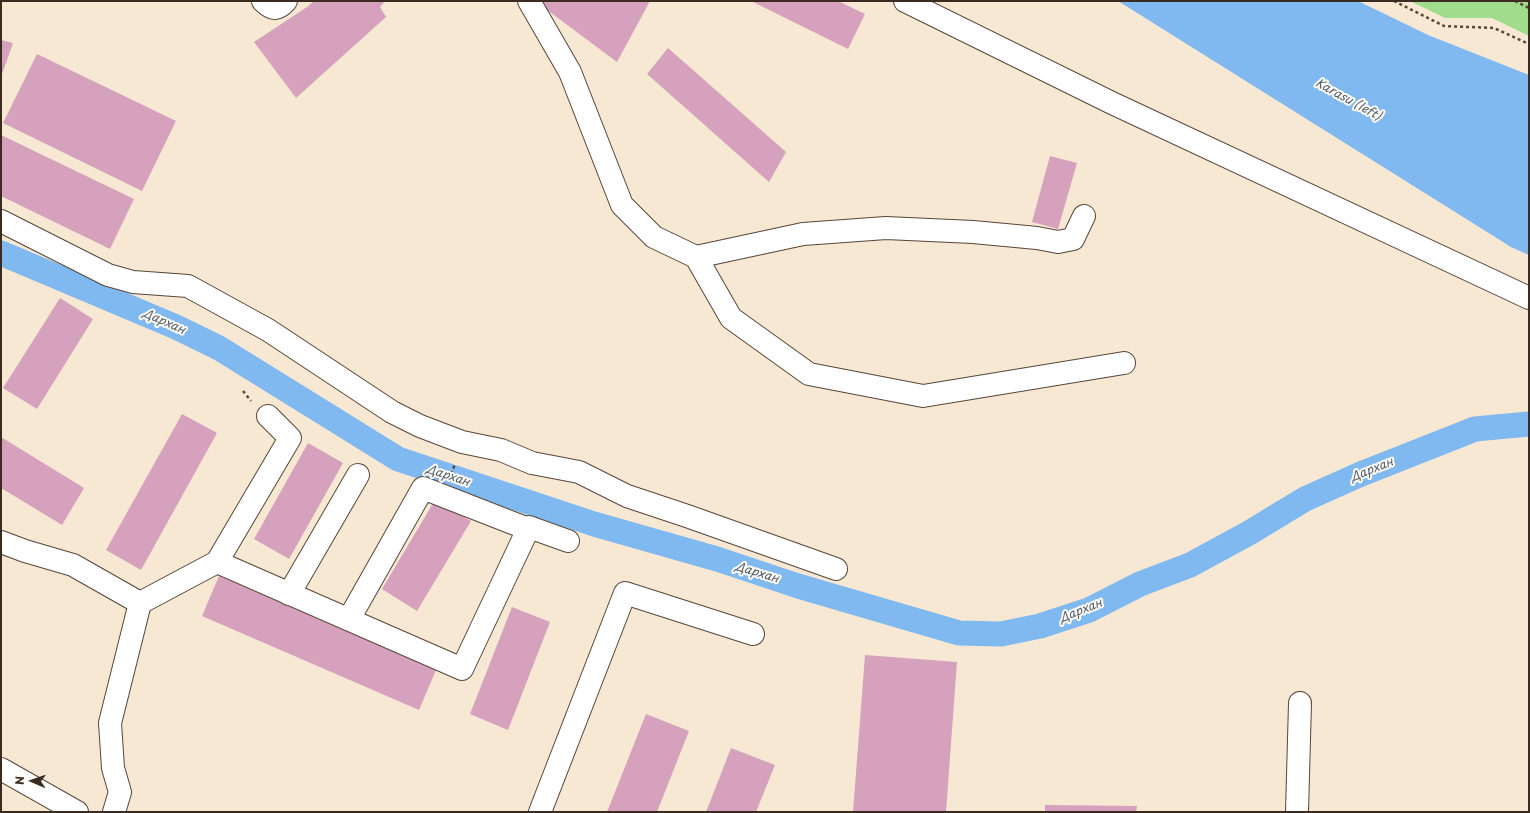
<!DOCTYPE html>
<html>
<head>
<meta charset="utf-8">
<style>
	body { margin:0 }
	#map { position:relative; width:1530px; height:813px; overflow:hidden; background:#f7e8d4; font-family:"Playpen Sans",sans-serif }
	canvas { display:block }
	.frame { position:absolute; inset:0; border:2px solid #3b2a1e; pointer-events:none }
	.north { position:absolute; left:12px; top:761px; width:40px; height:40px; -webkit-text-stroke:3px #fdfcf7; paint-order:stroke; rotate:272deg; font-size:11px; font-weight:700; line-height:16px; text-align:center; color:#3b2a1e }
	.north::after { content:''; display:block; margin:auto; width:14px; height:18px; background:#3b2a1e; clip-path:polygon(50% 0,100% 100%,50% 72%,0 100%) }
</style>
</head>
<body>
<div id="map">
<canvas width="1530" height="813"></canvas>
<div class="frame"></div>
<div class="north">N</div>
</div>
<script>
const c = document.querySelector('canvas').getContext('2d');
c.lineJoin = 'round';
function fillPath(path, color) {
  c.fillStyle = color;
  c.fill(path, 'evenodd');
}
function strokePath(path, color, width, dash) {
  c.strokeStyle = color;
  c.lineWidth = width;
  c.lineCap = dash ? 'butt' : 'round';
  c.setLineDash(dash || []);
  c.stroke(path);
}
function write(font, color, halo, rows, align = 'center') {
  c.font = font + ' "Playpen Sans",sans-serif';
  c.lineWidth = 4;
  c.setLineDash([]);
  c.textBaseline = 'middle';
  c.strokeStyle = halo;
  c.fillStyle = color;
  for (const [text, x, y, turn = 0] of rows) {
    c.save();
    c.translate(x, y);
    c.rotate((+turn || 0) * Math.PI / 180);
    c.textAlign = isNaN(turn) ? turn : align;
    if (halo) c.strokeText(text, 0, 0);
    c.fillText(text, 0, 0);
    c.restore();
  }
}
fillPath(new Path2D(`
	M1410,1h119v35l-37,-18h-47z`), '#a1db8e');
fillPath(new Path2D(`
	M1118,1h240l70,34 101,40v180l-18,-8z`), '#80b8f0');
strokePath(new Path2D(`
	M1,253l175,74 43,21 179,111 196,65 123,35 81,27 161,47 42,1 39,-8 49,-16 51,-26 50,-19 59,-32 56,-34 56,-25 114,-45 54,-5`), '#80b8f0', 25);
fillPath(new Path2D(`
	M314,1h71l-5,6 6,10 -90,81 -42,-56 53,-35z
	M535,1h115l-33,61z
	M751,1h87l27,13 -17,35z
	M1,40l12,3 -12,34z
	M668,48l118,104 -17,30 -122,-108z
	M37,54l139,67 -34,70 -139,-68z
	M1,135l133,64 -24,50 -109,-53z
	M1050,156l27,7 -19,66 -26,-7z
	M60,298l33,21 -56,90 -34,-21z
	M182,414l35,19 -76,137 -35,-20z
	M1,437l83,51 -22,37 -61,-37z
	M308,443l35,20 -54,96 -35,-20z
	M435,500l36,21 -54,90 -35,-22z
	M219,576l217,94 -17,40 -217,-94z
	M512,607l38,15 -42,108 -38,-16z
	M865,655l92,7 -11,150h-93z
	M646,714l43,17 -32,81h-50z
	M731,748l44,17 -19,47h-50z
	M1045,805l92,1 -1,6h-91z`), '#d5a1bc');
const minor = new Path2D(`
	M263,1c9,9 14,10 23,0
	M529,1l41,71 52,133 32,32 42,20 107,-23 83,-6 87,4 64,6 21,4 15,-3 11,-23
	M905,1l207,102 417,195
	M1,221l107,54 25,7 55,4 80,44 124,82 28,14 42,16 39,8 31,13 47,9 48,24 60,20 149,53
	M696,257l35,61 78,56 114,22 201,-33
	M1,542l24,9 48,14 67,38 -30,120 3,45 7,24 -6,20
	M217,562l73,-124 -22,-22
	M289,594l69,-119
	M140,603l77,-41 245,107 67,-142 39,14
	M349,619l74,-131 105,41
	M1,769l76,43
	M540,812l85,-219 128,41
	M1297,812l3,-109`);
strokePath(minor, '#574639', 24);
strokePath(new Path2D(`
	M1394,1l50,25 50,2 35,16
	M1515,1l14,7
	M243,391l8,10
	M451,474l4,-10`), '#574639', 2.5, [3, 3]);
strokePath(minor, '#fff', 22);
write('italic 12px', '#535c68', '#fdfcf7', [
	["Karasu (left)",1348,100,29],
	["Дархан",164,322,24],
	["Дархан",1372,470,-22],
	["Дархан",448,476,18],
	["Дархан",757,573,17],
	["Дархан",1081,611,-22]
]);
</script>
</body>
</html>
